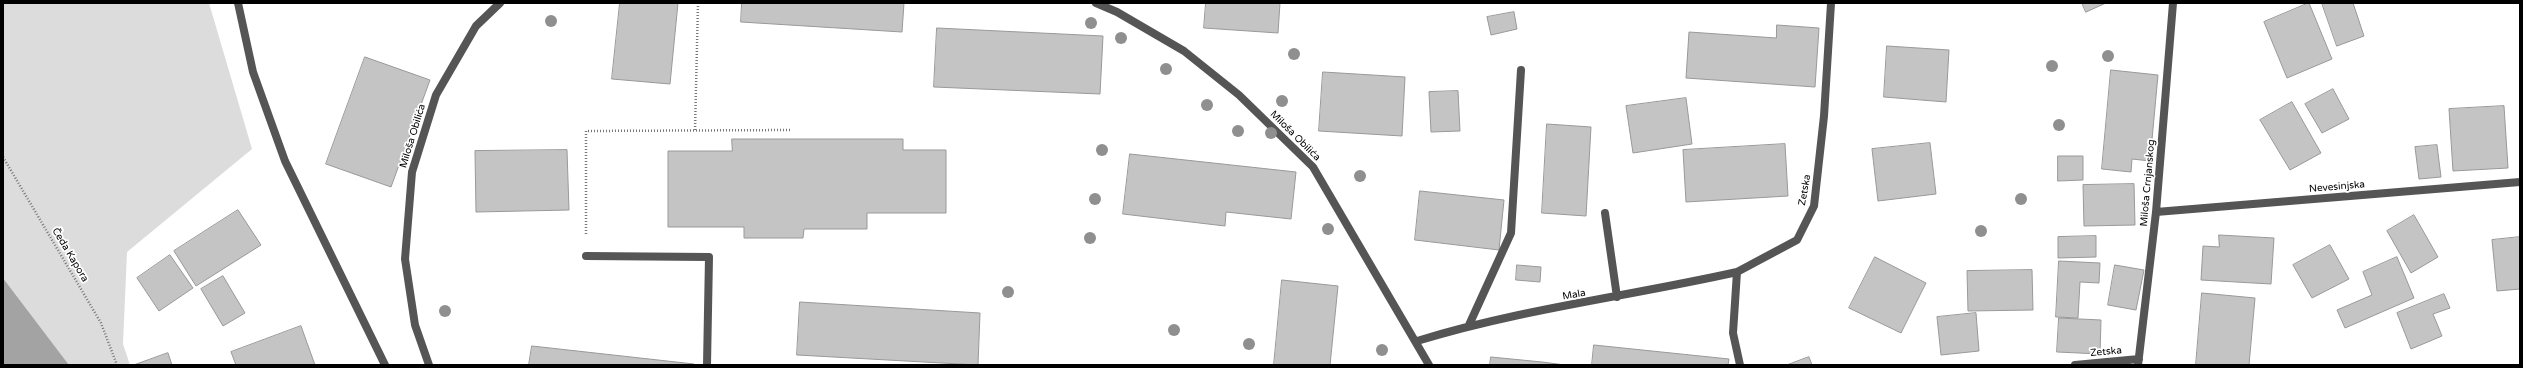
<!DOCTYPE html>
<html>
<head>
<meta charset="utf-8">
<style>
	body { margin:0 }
	#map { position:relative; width:2523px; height:368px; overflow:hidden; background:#fff; font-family:"Varela Round",sans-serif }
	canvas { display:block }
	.frame { position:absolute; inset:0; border:4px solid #000; pointer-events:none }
</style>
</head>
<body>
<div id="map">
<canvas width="2523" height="368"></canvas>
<div class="frame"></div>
</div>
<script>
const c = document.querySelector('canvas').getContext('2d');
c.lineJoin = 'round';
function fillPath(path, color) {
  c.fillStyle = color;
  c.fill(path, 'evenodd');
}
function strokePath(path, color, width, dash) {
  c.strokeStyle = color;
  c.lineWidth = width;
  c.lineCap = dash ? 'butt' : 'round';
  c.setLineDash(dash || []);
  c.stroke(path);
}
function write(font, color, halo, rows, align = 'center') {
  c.font = font + ' "Varela Round",sans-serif';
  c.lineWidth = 3.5;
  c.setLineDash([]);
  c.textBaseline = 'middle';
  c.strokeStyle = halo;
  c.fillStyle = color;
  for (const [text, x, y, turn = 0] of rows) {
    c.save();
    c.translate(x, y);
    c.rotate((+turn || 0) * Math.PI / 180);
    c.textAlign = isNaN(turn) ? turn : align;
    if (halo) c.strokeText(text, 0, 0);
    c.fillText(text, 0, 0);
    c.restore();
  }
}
fillPath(new Path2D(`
	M3,3h206l43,146 -125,103 -4,92 7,21h-61l-66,-87z`), '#dcdcdc');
fillPath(new Path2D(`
	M3,278l66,87h-66z`), '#a3a3a3');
const building = new Path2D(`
	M620,3h58l-8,81 -58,-5z
	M742,3h162l-2,29 -161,-10z
	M1206,3h74l-2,30 -74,-5z
	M2082,3h24l-20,9z
	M2309,3l23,56 -45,19 -23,-56z
	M2322,3h31l11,33 -27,10z
	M1514,12l3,17 -26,6 -4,-18z
	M1777,25l42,3 -4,59 -129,-9 3,-46 87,6z
	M937,28l166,8 -3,58 -166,-7z
	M1887,46l62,4 -3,52 -62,-5z
	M365,57l65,23 -39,107 -65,-23z
	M2111,70l47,5 -8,86 -18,-2 -1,13 -29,-3z
	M1323,72l82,5 -3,59 -83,-5z
	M2333,89l16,30 -27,14 -17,-29z
	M1458,91l2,40 -29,1 -2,-40z
	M1686,98l6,46 -59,9 -7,-47z
	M2292,102l29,51 -31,17 -30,-50z
	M2504,106l4,62 -55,3 -4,-62z
	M1547,124l44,3 -5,89 -44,-3z
	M732,139h171v11h43v63h-79v16h-63l-1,9h-59v-11h-76v-76h64z
	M1930,143l6,51 -58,7 -6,-52z
	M1785,144l3,52 -102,6 -3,-52z
	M2437,145l4,32 -22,2 -4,-32z
	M567,150l2,60 -93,2 -1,-61z
	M1130,154l166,18 -5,47 -65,-7 -1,14 -102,-12z
	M2058,156h25v24l-25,1z
	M2134,184l1,41 -51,1 -1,-41z
	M1420,191l84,9 -5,50 -84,-10z
	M238,210l23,35 -65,41 -22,-35z
	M2414,215l24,42 -27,16 -24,-42z
	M2219,235l55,3 -3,46 -70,-4 2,-34 16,1z
	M2096,236v21l-38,1v-21z
	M2520,237v52l-23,2 -5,-51z
	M2330,245l19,34 -37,19 -19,-33z
	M170,255l23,33 -34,23 -22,-33z
	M1875,257l51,26 -25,50 -52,-25z
	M2397,257l17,41 -69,30 -8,-18 35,-15 -9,-23z
	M2059,261l41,2 -1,20 -19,-1 -2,36 -22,-1z
	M1517,265l24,2 -1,15 -24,-2z
	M2115,265l29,5 -8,40 -28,-5z
	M2032,270l1,40 -65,1 -1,-40z
	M223,276l22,37 -22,13 -22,-37z
	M1282,280l56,6 -8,79h-56z
	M2202,293l53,5 -6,67h-53z
	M2444,294l6,14 -17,6 9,22 -31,13 -14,-36z
	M800,302l180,11 -2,52 -181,-10z
	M1976,313l3,38 -38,4 -4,-38z
	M2059,318l42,2 -1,34 -43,-2z
	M301,326l14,39h-79l-5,-13z
	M1594,345l135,14 -1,6h-136z
	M532,346l162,18 -1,1h-164z
	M168,353l4,12h-38z
	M1491,357l51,5 23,3h-75z
	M1809,357l3,8h-25z`);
fillPath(building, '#c4c4c4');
strokePath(building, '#999', 1);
strokePath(new Path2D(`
	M695,130l3,-127
	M3,157l98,166 16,42
	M586,234v-103l206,-1`), '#777', 2.5, [1, 2]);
strokePath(new Path2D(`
	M238,3l15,69 32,89 100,204
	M1096,3l21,9 67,39 55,44 74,72 116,198
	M2156,212l364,-30
	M1605,213l12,84
	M586,256l123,1 -2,108
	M1469,325l42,-92 10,-163
	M1417,341c104,-32 213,-45 320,-69
	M429,365l-14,-40 -10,-66 7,-87 24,-77 40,-69 24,-23
	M1740,365l-7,-32 4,-61 60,-32 17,-34 10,-90 7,-113
	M2075,365l64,-6
	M2138,365l18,-153 17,-209`), '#555', 8);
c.fillStyle = '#8f8f8f';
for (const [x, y] of [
	[551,21],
	[1091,23],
	[1121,38],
	[1294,54],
	[2108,56],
	[2052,66],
	[1166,69],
	[1282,101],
	[1207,105],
	[2059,125],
	[1238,131],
	[1271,133],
	[1102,150],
	[1360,176],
	[1095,199],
	[2021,199],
	[1328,229],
	[1981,231],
	[1090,238],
	[1008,292],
	[445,311],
	[1174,330],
	[1249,344],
	[1382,350]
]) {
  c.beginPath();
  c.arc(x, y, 6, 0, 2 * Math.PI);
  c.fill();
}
write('10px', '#000', '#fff', [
	["Miloša Obilića",413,136,-73],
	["Miloša Obilića",1295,136,45],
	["Miloša Crnjanskog",2148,183,-85],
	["Nevesinjska",2337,187,-5],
	["Zetska",1805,190,-80],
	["Čeda Kapora",70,255,59],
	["Mala",1574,295,-10],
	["Zetska",2106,352,-5]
]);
</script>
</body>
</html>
